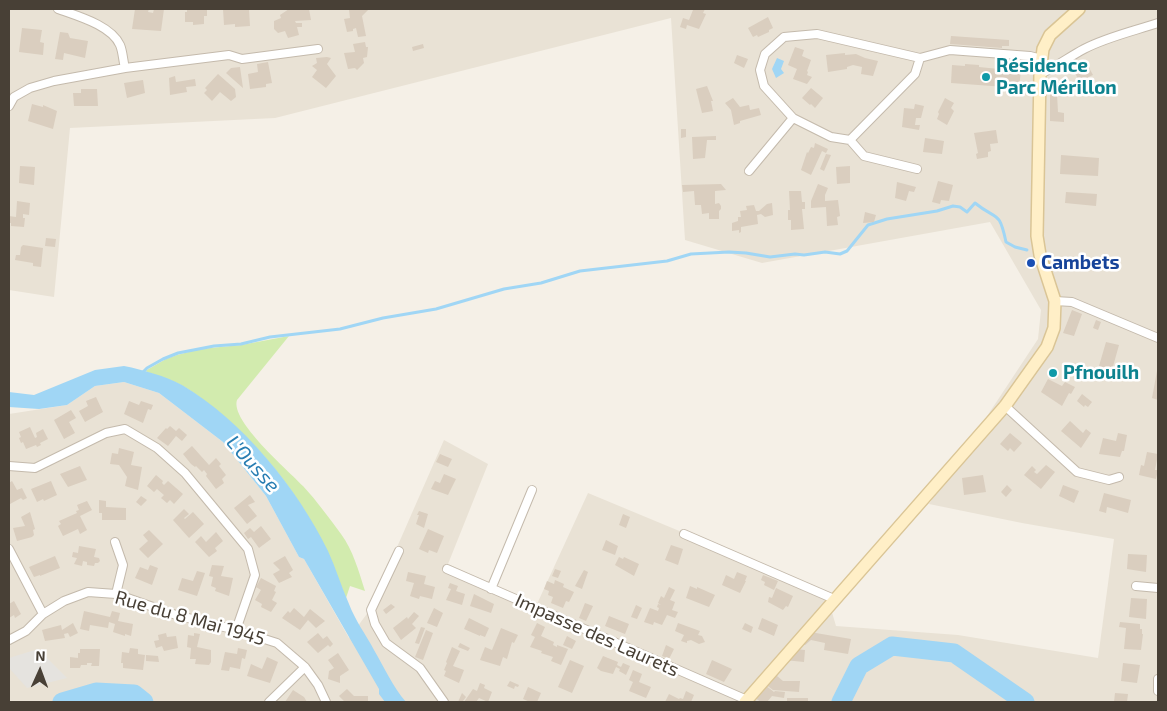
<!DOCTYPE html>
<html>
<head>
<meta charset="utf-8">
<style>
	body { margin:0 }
	#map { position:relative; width:1167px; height:711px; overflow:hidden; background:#f5f0e7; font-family:"Exo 2",sans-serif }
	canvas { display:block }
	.frame { position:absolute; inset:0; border:10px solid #484036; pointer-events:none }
	.north { position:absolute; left:15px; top:646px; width:50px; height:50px; -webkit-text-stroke:4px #fff; paint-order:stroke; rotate:2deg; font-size:14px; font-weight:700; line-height:20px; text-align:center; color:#484036 }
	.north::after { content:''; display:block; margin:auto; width:18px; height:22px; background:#484036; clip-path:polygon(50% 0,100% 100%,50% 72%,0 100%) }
</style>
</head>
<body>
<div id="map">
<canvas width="1167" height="711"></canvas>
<div class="frame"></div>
<div class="north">N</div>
</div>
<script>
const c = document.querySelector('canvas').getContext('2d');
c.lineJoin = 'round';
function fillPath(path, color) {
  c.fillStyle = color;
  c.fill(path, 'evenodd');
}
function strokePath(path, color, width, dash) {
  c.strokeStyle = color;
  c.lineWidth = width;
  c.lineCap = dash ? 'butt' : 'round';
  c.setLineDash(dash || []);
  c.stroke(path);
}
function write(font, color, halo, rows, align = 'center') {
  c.font = font + ' "Exo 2",sans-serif';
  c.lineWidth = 5;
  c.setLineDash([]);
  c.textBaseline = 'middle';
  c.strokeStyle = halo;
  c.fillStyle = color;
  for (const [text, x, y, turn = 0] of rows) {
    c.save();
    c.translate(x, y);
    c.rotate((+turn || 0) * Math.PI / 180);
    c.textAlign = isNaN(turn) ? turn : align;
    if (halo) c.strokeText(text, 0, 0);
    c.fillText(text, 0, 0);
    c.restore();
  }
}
fillPath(new Path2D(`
	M9,9h1149v693h-1149v-288l58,-9 28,-19 29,-4 35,11 64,49 43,54 33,61 5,2 45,79 20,-27 75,-171 44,24 -40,100 89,40 51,-111 238,99 10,34 122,9 140,23 16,-119 -92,-16 -93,-19 109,-165 3,-29 -51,-88 -228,41 -77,-23 -14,-222 -396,100 -205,10 -16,169 -45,-7z`), '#e9e2d5');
fillPath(new Path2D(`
	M289,336l-52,64c-7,21 51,70 66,86 14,15 26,32 38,48 12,16 18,38 24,57l-15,-5 -4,12c-8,-19 -15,-38 -24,-56 -25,-50 -59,-92 -101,-128 -13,-10 -25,-21 -40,-29 -11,-6 -24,-9 -36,-14l21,-12 11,-4 23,-6 41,-4z`), '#d2ebae');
fillPath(new Path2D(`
	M38,649l29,29 -40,10 -18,-20v-10z`), '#e5e3df');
fillPath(new Path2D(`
	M777,58l7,3 -3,8 3,4 -8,5 -4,-9z
	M124,366c20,4 41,10 58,19 60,35 116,104 146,166 8,17 13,35 21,53 6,16 17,31 25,46 10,17 19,37 32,52h-21l-6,-8v-5l-75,-130 -5,-2 -33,-61 -43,-54 -64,-49 -35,-11 -29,4 -28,19 -28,4 -30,-2v-15l25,3 61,-25z`), '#a0d6f5');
strokePath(new Path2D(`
	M143,372l4,-4 16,-9 15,-6 36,-7 27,-2 29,-7 70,-8 43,-11 53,-9 68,-20 37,-6 39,-12 87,-10 24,-7 38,-2 17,1 24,4 25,-3 9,1 21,-3 15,2 7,-3 21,-26 19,-6 50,-8 16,-5 7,1 7,5 8,-9c22,18 24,6 31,39l9,5 12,3`), '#a0d6f5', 3);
strokePath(new Path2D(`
	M62,702l34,-10 38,2 10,8
	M841,702l18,-36 33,-20 62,7 71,49`), '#a0d6f5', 19);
fillPath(new Path2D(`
	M135,9h14l-1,3 5,1 1,-4h10l-3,22 -29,-2z
	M187,9h20v7h-3v8l-11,1v-3h-8v-10h2z
	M223,9h26l1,17 -15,1v-3l-11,1z
	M289,9h20l2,11 -16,1 1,2h6v4h-5l2,8 -11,3 -3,-7 -7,2 -4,-4v-8l7,-3 -1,-3z
	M349,9h20l-7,7 4,20 -8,1 -2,-9 -3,1v2l-6,1 -3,-13 6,-1z
	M696,9h9l-2,4 3,1 -7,15 -12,-4 -1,4 -6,-2 3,-9 6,2 4,-10h2z
	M768,17l5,11 -4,2v2l-11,5 -1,-2 -4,2 -5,-9z
	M22,28l20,2 -2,12 4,1 -1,12 -24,-3z
	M60,32l8,1 2,5 18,3 -3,17 -21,-5 -1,7 -8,-1z
	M951,36l58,4v6h-7v2l-52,-4z
	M365,42l1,5h2l-1,10 -4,1 1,5 -7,7 -2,-2 -7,1 -4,-16 11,-1 -2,-8z
	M423,44l1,4 -11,3 -1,-4z
	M795,47l9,3 -2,6 9,4 -4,11 1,1 -1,3 5,2 -5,7 -14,-5 4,-10 -9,-4z
	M845,53v2l11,-1 9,4 13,3 -5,15 -12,-2 1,-7 -9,-2 -6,2v2l-19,3 -2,-17z
	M737,55l11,4 -4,9 -10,-5z
	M327,57l4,1 -4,6 9,12 -10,12 -14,-11 5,-7 -5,-4 5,-3 -1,-5z
	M268,62l4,21 -6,1v3l-16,2 -2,-15 10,-2 -1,-8z
	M965,64l14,1v2l20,2v-3l13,1v3h9l-2,18 -68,-5 1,-18 13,1z
	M1084,64l1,2 2,-2 6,11 -14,6 -5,-10 3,-1 -2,-2z
	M240,67l3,21 -17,-15 5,-5z
	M218,74l17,15 1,8 -5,4 -11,-9 -8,9 -8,-8 3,-3 -2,-2z
	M175,76l1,6 19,-3 1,7 -10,1 1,5 -17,3 -1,-17z
	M143,80l2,13 -18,5 -3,-15z
	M707,86l6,15h-2l2,10 -11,2 -6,-24z
	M811,88l12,10 -8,10 -4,-4 -1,1 -8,-7z
	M81,89h16l1,17h-24l-1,-13h8z
	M1050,94h7l1,18 6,1v9l-14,-1z
	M733,98l7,9 9,-2 1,5 9,-2 2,7 -21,6v2l-6,2 -3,-15 -6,-7z
	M945,98l9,5 -3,5 3,3 -7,14 -10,-6 2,-5 -1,-2z
	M32,104l11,3v-2l14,6 -4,18 -25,-8z
	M915,104l9,2 -3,12h-5l-1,7h5l-1,5 -17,-3 2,-19 10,1z
	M681,129h5v8l-5,1z
	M996,130l2,13 -8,1 1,7 -3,1v5l-11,2 -1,-5 2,-1 -4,-20z
	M716,136v4h-9l-2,18 -12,1 -1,-22z
	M925,138l19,3 -2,13 -19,-2z
	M815,143l13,6 -2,4 -4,-2 -11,24 -10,-5 6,-18 1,1 3,-6 3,1z
	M826,154l5,1 -7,16 -4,-2z
	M1061,155l38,3 -1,18 -38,-2z
	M20,166l15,1 -1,18 -15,-2z
	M850,166v17l-13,1 -1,-17z
	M938,181l15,4 -4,16 -8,-1 -1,4 -8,-2z
	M897,182l19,5 -2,5 -5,-1 -3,10 -11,-3z
	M721,184l5,6 -11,1v13l4,-1 2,3v3l-2,2v8h-10v-6l-7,1 -1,-9h-6l-1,-14 -11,1 -1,-7z
	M818,184l10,4 -3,7v6l13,-1 2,16 -3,1 1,8 -11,1 -1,-19 -15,1v-7z
	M789,191h12l1,11h3v7h-3l2,20 -13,1v-10h-3v-10h2z
	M1066,192l31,2 -1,12 -31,-3z
	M17,201l13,2 -1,12 -6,-1v4h2l-1,9 -13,-1v-3h-2v-7l7,1z
	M772,203l1,12 -8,2 -4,-3 -4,1 1,9 -17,3v5l-2,1v-3l-7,1v-8l6,-2v-4h3l-1,-6 7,-1 -1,-4 8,-1 2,6h3l8,-7z
	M865,212l11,3 -2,7 -11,1z
	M46,238l10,1 -1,8 -10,-1z
	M23,245l20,3 -2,19 -8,-1v-3l-18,-3 1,-5h4l1,-8z
	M1072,310l10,4 -8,22 -11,-3z
	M1096,320l5,2 -3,8 -5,-2z
	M1106,342l13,3 -7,25 -13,-4z
	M1050,369l8,4 -2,4 -8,-4z
	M1157,371h1v29l-6,-2z
	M1048,379l14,7 3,-4 10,5 -4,7 -2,-1 -7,13 -21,-14z
	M1082,394l10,8 -4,5 -3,-2 -1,2 -7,-6z
	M96,397l7,15 -18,10 -6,-11 9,-5 -2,-5z
	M129,401l10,4 2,-4 12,4 -2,5 -3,-1 -5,14 -19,-9z
	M71,410l5,8 -7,4 6,11 -11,6 -10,-19z
	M1070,421l13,12 3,-4 5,4 -10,15 -20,-17z
	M170,426l6,5 3,-3 8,7 -5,6 -6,-5 -8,10 -11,-8 9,-10 1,1z
	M30,427l5,11 2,-1 -1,-4 7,-4 5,10 -8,4 1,2 -4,2 -1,-2 -10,4 -3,-7 -2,1 -2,-5 2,-1 -2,-5z
	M1010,433l12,10 -8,9 -4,-4 -2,3 -8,-7z
	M1118,433l9,2 -3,16h-2l-2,6 -21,-3 4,-16 13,3z
	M192,446l17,19 7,-7 5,6 -2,2 7,9 -4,4 2,4 -8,6 -10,-13 1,-2 -3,-4 -2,2 -6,-6 -1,1 -4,-3 -8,-10z
	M119,448l15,4 -3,13 11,2 -4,23 -13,-4 2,-9 -8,-12 -9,-1 2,-11 6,1z
	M1147,452l11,2 -3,16h3l-2,9 -17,-4 2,-10 3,1z
	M440,454l12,5 -4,8 -12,-5z
	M1046,465l9,7 -14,17 -17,-14 8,-9 4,4 -2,2 3,2z
	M80,466l7,14 -19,7 -8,-13z
	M444,474l12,5 -8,16 -17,-6 4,-8 5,2z
	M156,475l7,6 -1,2 2,2 4,-4 15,13 -9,10 -4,-4 -3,3 -6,-5 3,-3 -7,-6 -3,3 -7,-6z
	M983,475l3,17 -22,3 -2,-17z
	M12,481l5,9 5,-2 5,10 -4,2 -2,-2 -11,6 -1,-21z
	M51,481l6,14 -13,6 -1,-2 -6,3 -6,-13z
	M1007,485l5,5 -6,7 -5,-5z
	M1063,485l16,6 -5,12 -15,-7z
	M1104,493l27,7 -3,13 -21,-6 -1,6 -7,-2z
	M250,495l5,7 -7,3 9,11 -10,8 -13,-16z
	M141,496l6,4 -6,6 -5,-4z
	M99,500l7,1v6l20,1v12h-24v-7h-3z
	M87,501l5,9 -12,6 7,14 -7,4 -2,-5 -15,7 -5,-10 3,-2 -2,-3 18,-8 -1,-2 3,-1 -2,-5z
	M184,509l5,5 -5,4 1,1 8,-7 11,12 -15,14 -16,-18z
	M419,511l9,3 -4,14 -8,-4 3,-9h-2z
	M30,512l5,17 -2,1 1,5 -2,2 -15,4 -4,-13 12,-2 -4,-9z
	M623,514l7,3 -4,11 -7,-3z
	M261,526l10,13 -12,9 -8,-11 -3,2 -4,-6 6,-5 4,4z
	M428,529l16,7 -7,17 -8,-3 -1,3 -9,-4z
	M149,530l14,14 -15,14 -9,-9 9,-8 -5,-6z
	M216,532l7,9 -8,7 2,3 -8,6 -14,-15 6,-6 5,6z
	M606,540l12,6 -3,9 -13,-5z
	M671,545l12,4 -5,16 -13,-5z
	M79,546l17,3 -2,8 5,1 1,3 -2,2h-3l-1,3 -7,-1v-3l-4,-1 -1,5 -8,-2 3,-6 -5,-1 1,-5 5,1z
	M1128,554l19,1 -1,17 -19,-3z
	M55,556l5,12 -20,8v-1l-6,2 -5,-10z
	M285,556l8,14 -4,3 3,4 -13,6 -6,-9 7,-4 -7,-7z
	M619,557l4,2 1,-2 15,7 -5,12 -19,-11z
	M150,565l8,3 -6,17 -17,-7 5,-11 8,3z
	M212,565l12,1 -3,10 12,2 -4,18 -14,-5 1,-3 -5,-2 2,-9 -4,-1z
	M555,569l6,2 -3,7 -6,-2z
	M584,570l4,2 -6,17 -7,-3z
	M197,571l8,2 -8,23 -19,-6 4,-12 11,3z
	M408,572l18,4 -2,8 11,3 -3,12 -12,-3 -1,3 -9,-3 4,-13 -8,-2z
	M737,572l10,4 -2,5h1l-6,12 -18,-8 4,-10 8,4z
	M763,575l15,6 -4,9 -10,-5 1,-3 -4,-2z
	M261,578l15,8 -2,5 2,1 -4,8 5,3 -6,9 -10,-5 1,-3 -7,-4 6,-10 -5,-3z
	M555,580l9,4 -1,3 11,5 -5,10 -3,-1 -3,7 -12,-5 2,-6 -5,-2 1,-4 -5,-2 3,-8 7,3z
	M450,583l8,3 -2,5 9,3 -3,11 -16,-5 5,-11 -3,-1z
	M690,586l7,3v-2l18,8 -6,12 -23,-9z
	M669,587l6,3 -5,10 5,2 -3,8 6,2 -3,6 -8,-3 -5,10 -8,-3 -1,3 -9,-3 6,-14 8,3 1,-3 -2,-1 1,-3 3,1 -3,-2 3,-7 3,2z
	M776,588l17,8 -5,11 -2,-1 -3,4 -15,-8 1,-5 3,1z
	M474,594l20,10 -3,9 -21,-7z
	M1131,598l16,1 -1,20 -17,-2z
	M14,601l7,13 -6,4 -1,-3 -5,3v-14z
	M585,603l8,3 -7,15 -7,-3z
	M391,604l4,3 -9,7 -3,-4z
	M636,605l6,3 -5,11 -6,-2z
	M294,608l10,9 6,-8 15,12 -9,7 -8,-8 -8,10 -18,-12 6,-7 2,2z
	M434,608l9,5 -6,14 -10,-4z
	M84,611l26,6 2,-6 8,2 -2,8 15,3 -2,12 -6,-2v2l-12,-4 2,-8 -6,-2 -1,6 -18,-3 -1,6 -9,-2z
	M414,612l5,4 -7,8 4,4 -15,12 -8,-12 14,-11 1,2z
	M609,616l20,8 -4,10 -20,-8z
	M469,618l20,10 -4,9 -5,-2v1l-16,-7z
	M762,618l16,7 -4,11 -16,-7z
	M1120,622l20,2v5h2v5h1l-2,16 -17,-1 2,-21 -7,-1z
	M73,623l5,10 -8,4 -2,-4 -4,1 1,4 -20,3 -3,-11 19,-5 1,5z
	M537,623l8,4 -4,9 13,6 -1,3 4,2v-2l11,4 -7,16 -10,-4 2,-4 -12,-4 1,-2 -12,-4 5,-10 -4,-2z
	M678,623l22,8 -2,4 4,1 3,6 -6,2 -8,-4 -4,1v2l-6,-2 3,-6 -9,-4z
	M745,623l8,4 -2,6 -9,-4z
	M421,627l4,1 -6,16 -4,-1z
	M501,628l17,7 -4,8 -2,-1 -5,17 -4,-2 -3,9 -20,-6 5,-13 7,3z
	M426,630l7,3 -10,27 -8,-3z
	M810,632l41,7 -3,15 -24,-4 1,-7 -14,-3 -6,5 -6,-1z
	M166,633l1,4 9,-1 2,12 -14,3 -2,-5 -6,2 -2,-7 5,-1 -1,-5z
	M194,633l6,1 -3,13 14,3v12l-2,3 -14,-1 1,-5h-6l1,-11 -4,-1 1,-12 6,1z
	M318,633l5,6 4,-3 6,8 -3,3 -2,-2 -10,8 -11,-11z
	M567,636l9,5 -4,8 -9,-4z
	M460,643l10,5 -2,3 -10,-4z
	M666,645l8,4 -5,10 -7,-3z
	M452,647l8,4 -7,15 11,4 -5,13 -15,-7 2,-5 -2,-1 3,-7 -1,-1z
	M130,648l8,1v5l7,1 -2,15 -20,-2v-5h-2l1,-11 7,1z
	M238,648l9,2 -2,9 -3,-1 -2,11 -10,-2 -1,4 -8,-1 4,-18 12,2z
	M80,649h20l-1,17h-8l1,-3h-5v2h-6l-1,3h-10v-11l8,1v-5h2z
	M795,649l10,1 -1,12 -20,-2z
	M338,653l11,17 -9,6v7l-12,-4 1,-8 5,-3 -6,-8z
	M146,655l12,1 1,6 -13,-1z
	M603,656l15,6 -1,3 4,2 2,-4 7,3 -4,9 -7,-4 1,-2 -4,-2 -3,7 -12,-3 -4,-3z
	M267,657l11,5 -8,21 -23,-7 4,-12 11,5z
	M570,660l14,6 -12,27 -14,-6z
	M712,660l20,9 -8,13 -18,-8z
	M1123,663l17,2 -3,18 -16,-2z
	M633,670l9,4 -3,8 12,5 -5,11 -17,-7 4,-9 -4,-2z
	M776,671l3,2 -2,3 6,5h17l-1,11 -26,-2 -8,-6z
	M510,681l9,4 -1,2 -3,-1 -1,3 -7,-3z
	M480,683l5,2 -1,3 8,4 -4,10 -9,-4 -3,4h-18l4,-9 4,4 -3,4 1,1 9,-13 4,2z
	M765,685l9,7 1,-1 10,1 -1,6 -12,-2 -5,6h-6l-6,-4z
	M528,687l13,6 -4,9h-7l-7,-3z
	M347,689l7,7h14v6l-24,-1 -5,-5z
	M293,690l11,7 3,5h-22z
	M686,691l8,4 -3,7h-26l4,-8 10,5 1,-1 3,1z
	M1115,693l13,1 -1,8h-13z
	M787,698h21v4h-21z`), '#dacebf');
const street = new Path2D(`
	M58,9c19,7 53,16 62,36 3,7 3,16 5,23
	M920,58l-5,16 -65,66 -19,-3 -38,-19 -29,-32 -4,-16 5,-16 19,-17 33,-3 103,24 30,-8 80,6 12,3
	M1040,74c16,-7 29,-17 44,-25 23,-12 50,-18 74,-26
	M9,106l5,-9 16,-9 24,-7 71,-13 104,-13 13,4 76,-10
	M850,140l14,16 53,13
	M749,171l44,-53
	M1055,301l17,1 86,36
	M1005,406l72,66 32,8 10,-3
	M9,466l26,2 71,-35 19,-4 32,19 28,25 63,76 7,26 -19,55
	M684,534l150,65
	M115,542l8,23 -7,29
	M9,549l34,65
	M399,551l-28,59 4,14 11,19 34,25 24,34
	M447,569l300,131
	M1136,586l22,2
	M491,589l41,-99
	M9,640l17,-9 17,-17 21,-13 24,-9 28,2 60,21 60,15 41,13 28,24 13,18 8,17
	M1158,679v12
	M269,702l36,-35`);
const secondary = new Path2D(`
	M745,702l260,-296 42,-59 7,-19 1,-27 -15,-46 -3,-19 3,-162 3,-25 7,-14 29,-26`);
strokePath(street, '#c4baac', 10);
strokePath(secondary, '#dac596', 14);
strokePath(street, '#fff', 8);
strokePath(secondary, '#ffefc7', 11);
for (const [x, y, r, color] of [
	[986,77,5,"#0f9aa8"],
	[1031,263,5,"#1a4fb4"],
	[1053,373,5,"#0f9aa8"]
]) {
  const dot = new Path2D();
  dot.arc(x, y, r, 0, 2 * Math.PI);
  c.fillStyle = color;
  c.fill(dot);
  strokePath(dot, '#fff', 2);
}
write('bold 19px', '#0d838f', '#fff', [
	["Résidence",996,66],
	["Parc Mérillon",996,88],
	["Pfnouilh",1063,373]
], 'left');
write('bold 19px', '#164399', '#fff', [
	["Cambets",1041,263]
], 'left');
write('19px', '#484036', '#fff', [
	["Rue du 8 Mai 1945",190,618,16],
	["Impasse des Laurets",597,635,24]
]);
write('italic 20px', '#277db2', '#fff', [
	["L'Ousse",253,464,48]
]);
</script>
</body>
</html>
